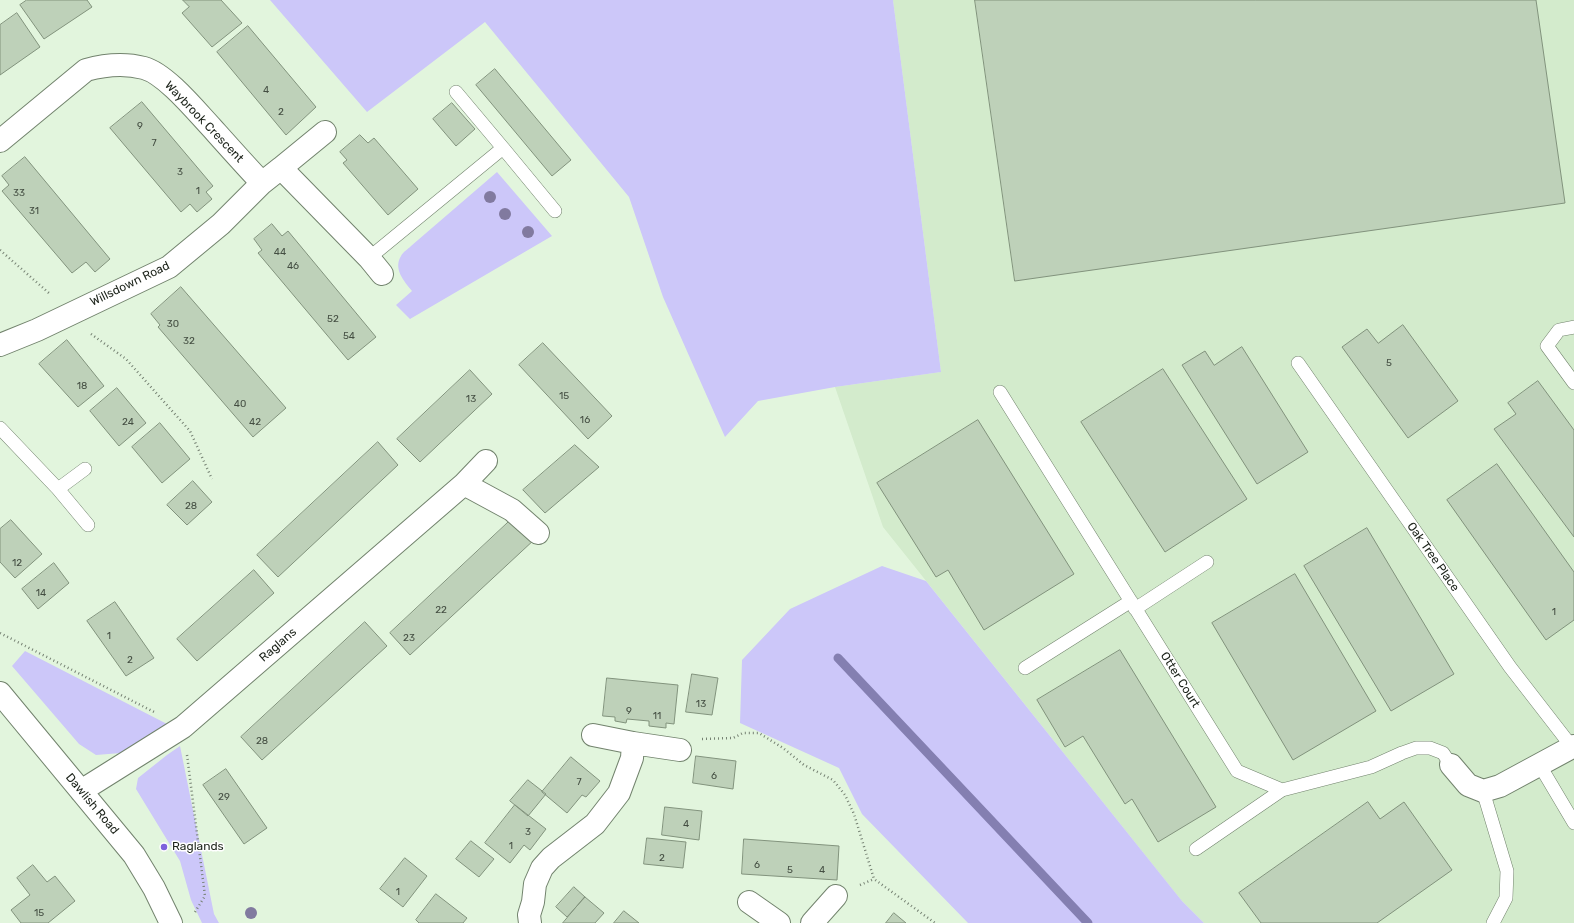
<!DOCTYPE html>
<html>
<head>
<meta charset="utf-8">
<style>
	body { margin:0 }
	canvas { display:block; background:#e2f5dd }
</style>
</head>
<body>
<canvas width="1574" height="923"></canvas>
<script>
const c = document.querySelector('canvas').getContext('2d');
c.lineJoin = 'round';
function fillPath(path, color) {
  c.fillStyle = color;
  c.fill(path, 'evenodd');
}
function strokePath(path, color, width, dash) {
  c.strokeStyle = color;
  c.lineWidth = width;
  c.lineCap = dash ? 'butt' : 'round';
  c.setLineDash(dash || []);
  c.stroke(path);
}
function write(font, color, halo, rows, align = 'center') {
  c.font = font + ' Rubik,sans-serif';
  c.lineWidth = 3;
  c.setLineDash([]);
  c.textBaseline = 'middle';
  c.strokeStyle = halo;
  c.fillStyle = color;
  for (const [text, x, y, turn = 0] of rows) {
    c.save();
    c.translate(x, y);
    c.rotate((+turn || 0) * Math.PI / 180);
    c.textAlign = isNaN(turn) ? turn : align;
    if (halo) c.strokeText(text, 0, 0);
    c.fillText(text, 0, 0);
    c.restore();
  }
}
fillPath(new Path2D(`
	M893,0h681v923h-370l-22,-22 -299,-374 -48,-140 106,-15z`), '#d3ebcc');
fillPath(new Path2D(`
	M270,0h623l48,372 -106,15 -77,14 -33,36 -62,-140 -34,-100 -144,-175 -118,90z
	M497,172l55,64 -142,83 -14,-14 16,-14c-8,-10 -19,-22 -11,-35 2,-4 7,-7 10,-10z
	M882,566l44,15 256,320 22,22h-236l-106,-109 -23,-46 -99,-45 2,-63 48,-51z
	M25,651l142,73 -46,29 -25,2 -17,-11 -67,-78z
	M180,746l34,168 5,9h-17l-11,-23 -11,-39 -44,-72 2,-11 29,-23z`), '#ccc7f9');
strokePath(new Path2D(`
	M838,658l250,265`), '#847fb1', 9);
const building = new Path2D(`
	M27,0h60l5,7 -48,32 -24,-34z
	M183,0h38l21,23 -30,24 -30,-34 7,-6z
	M975,0h561l29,203 -550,78z
	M17,13l23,34 -40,28v-50z
	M248,26l68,81 -30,28 -69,-83z
	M495,69l76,91 -19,16 -76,-91z
	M142,102l71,84 -7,6 6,7 -15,13 -7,-8 -9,8 -71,-84z
	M452,103l23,26 -19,17 -23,-27z
	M360,135l8,8 6,-5 44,51 -30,26 -45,-52 4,-3 -7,-8z
	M25,157l85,102 -15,13 -9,-10 -14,11 -70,-82 7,-6 -7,-9z
	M272,224l10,12 6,-5 88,106 -28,23 -90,-107 4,-3 -8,-11z
	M181,287l105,121 -33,29 -95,-110 2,-2 -9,-11z
	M1403,325l55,76 -50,37 -66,-91 25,-18 11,14z
	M67,340l37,46 -26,21 -39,-43z
	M543,343l69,73 -24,23 -69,-74z
	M1242,347l66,105 -51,32 -75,-119 23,-14 9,14z
	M1163,369l84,130 -82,53 -84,-130z
	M470,370l22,24 -72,68 -23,-23z
	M1538,381l36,49v107l-80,-108 22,-15 -8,-11z
	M117,388l29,35 -27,23 -29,-35z
	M978,420l96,154 -90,56 -36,-60 -12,7 -59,-94z
	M160,423l30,36 -28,24 -30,-36z
	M378,442l20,23 -120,112 -21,-22z
	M575,445l24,22 -54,46 -22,-23z
	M1497,464l77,108v48l-28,20 -99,-140z
	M193,481l19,21 -25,23 -20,-20z
	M514,517l21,22 -125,116 -20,-22z
	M11,520l31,34 -27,24 -15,-16v-33z
	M1367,528l87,146 -63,37 -87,-145z
	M54,563l15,20 -31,26 -16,-20z
	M254,570l20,23 -77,68 -20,-22z
	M1295,574l81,137 -83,49 -81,-137z
	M115,602l39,56 -28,18 -39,-55z
	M365,622l22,24 -125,114 -21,-23z
	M1120,650l96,157 -58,35 -26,-43 -7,5 -42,-68 -18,11 -28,-47z
	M692,674l26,4 -6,37 -26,-3z
	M607,678l71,7 -4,39 -8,-1v5l-17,-2v-5l-22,-2 -1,4 -11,-2v-4l-12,-1z
	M696,756l40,5 -3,28 -40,-6z
	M571,757l29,24 -14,16 -4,-2 -15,18 -25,-21z
	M226,769l41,59 -23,16 -41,-59z
	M528,780l18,14 -18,22 -18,-15z
	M1368,802l12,17 24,-17 48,68 -75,53h-116l-22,-30z
	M515,805l31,24 -16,21 -6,-5 -14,18 -25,-20z
	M665,807l37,4 -3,29 -37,-5z
	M647,838l39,4 -3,26 -39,-4z
	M744,839l95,7 -2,34 -95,-6z
	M471,841l23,18 -15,18 -23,-18z
	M405,858l22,18 -24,31 -23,-18z
	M33,865l14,17 8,-6 20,25 -27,22h-27l-10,-13 19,-15 -13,-17z
	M574,887l11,10 -18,20 -11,-10z
	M436,894l31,24 -4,5h-44l-3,-3z
	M585,897l19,16 -9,10h-32z
	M624,911l15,12h-25z
	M894,913l12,10h-20z`);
fillPath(building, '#bed1b9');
strokePath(building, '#82937d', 1);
const lane = new Path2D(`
	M503,148l52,63
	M369,258l134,-110 -47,-56
	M1574,327l-15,3 -12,16 27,37
	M1298,363l212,304 62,80
	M1000,392l237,379 45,19 89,-23 31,-14 14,-5h14l13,5 8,12
	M0,428l58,61 30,36
	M58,489l27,-20
	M1135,609l72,-47
	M1025,668l106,-67
	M1539,764l35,59
	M1483,791l24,80 -1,27 -13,25
	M1196,849l86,-59`);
const street = new Path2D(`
	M0,141l86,-71c18,-5 39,-7 58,-2 22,6 52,43 68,60 17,19 33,37 50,55
	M281,168l44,-36
	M0,345l37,-15 132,-63 52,-43 41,-41 19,-15 88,90 13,16
	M464,484l48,26 26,23
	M0,693l134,162 20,33 17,35
	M593,735l40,8
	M1451,765l17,20 15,6 17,-5 74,-40
	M81,791l102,-64 281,-243 22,-23
	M749,902l30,21
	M530,923l-1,-8 4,-13 2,-18 7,-16 9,-10 44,-34 24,-31 13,-35 1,-15 47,7
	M812,923l24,-27`);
strokePath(lane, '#72836d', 14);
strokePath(street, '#72836d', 24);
strokePath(new Path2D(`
	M0,250l50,44
	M91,334l35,25 64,72 22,48
	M0,633l156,80
	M702,739l31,-1 10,-5h16l24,15 21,17 29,15 12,15 9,19 20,65 61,44
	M187,755l18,141 -10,16
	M860,885l14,-6`), '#768273', 2.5, [1, 3]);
strokePath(lane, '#fff', 13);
strokePath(street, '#fff', 22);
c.fillStyle = '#817a9f';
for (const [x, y] of [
	[490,197],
	[505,214],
	[528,232],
	[251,913]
]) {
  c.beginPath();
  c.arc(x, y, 6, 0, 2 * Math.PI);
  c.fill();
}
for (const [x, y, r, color] of [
	[164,847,4,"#7d61dc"]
]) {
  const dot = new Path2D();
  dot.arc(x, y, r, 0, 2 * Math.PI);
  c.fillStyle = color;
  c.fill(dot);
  strokePath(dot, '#fff', 1.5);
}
write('10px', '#444e42', null, [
	["4",266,90],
	["2",281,112],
	["9",140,126],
	["7",154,143],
	["3",180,172],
	["1",198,191],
	["33",19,193],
	["31",34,211],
	["44",280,252],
	["46",293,266],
	["52",333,319],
	["30",173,324],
	["54",349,336],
	["32",189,341],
	["5",1389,363],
	["18",82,386],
	["15",564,396],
	["13",471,399],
	["40",240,404],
	["16",585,420],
	["24",128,422],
	["42",255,422],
	["28",191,506],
	["12",17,563],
	["14",41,593],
	["22",441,610],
	["1",1554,612],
	["1",109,636],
	["23",409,638],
	["2",130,660],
	["13",701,704],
	["9",629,711],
	["11",657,716],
	["28",262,741],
	["6",714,776],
	["7",579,782],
	["29",224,797],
	["4",686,824],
	["3",528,832],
	["1",511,846],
	["2",662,858],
	["6",757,865],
	["5",790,870],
	["4",822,870],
	["1",398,892],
	["15",39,913]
]);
write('12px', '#1c231a', '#fff', [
	["Waybrook Crescent",204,122,46],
	["Willsdown Road",130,284,-26],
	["Oak Tree Place",1433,557,55],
	["Raglans",278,645,-41],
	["Otter Court",1180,680,58],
	["Dawlish Road",92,804,50]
]);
write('12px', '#1c231a', '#fff', [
	["Raglands",172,847]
], 'left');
</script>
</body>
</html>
